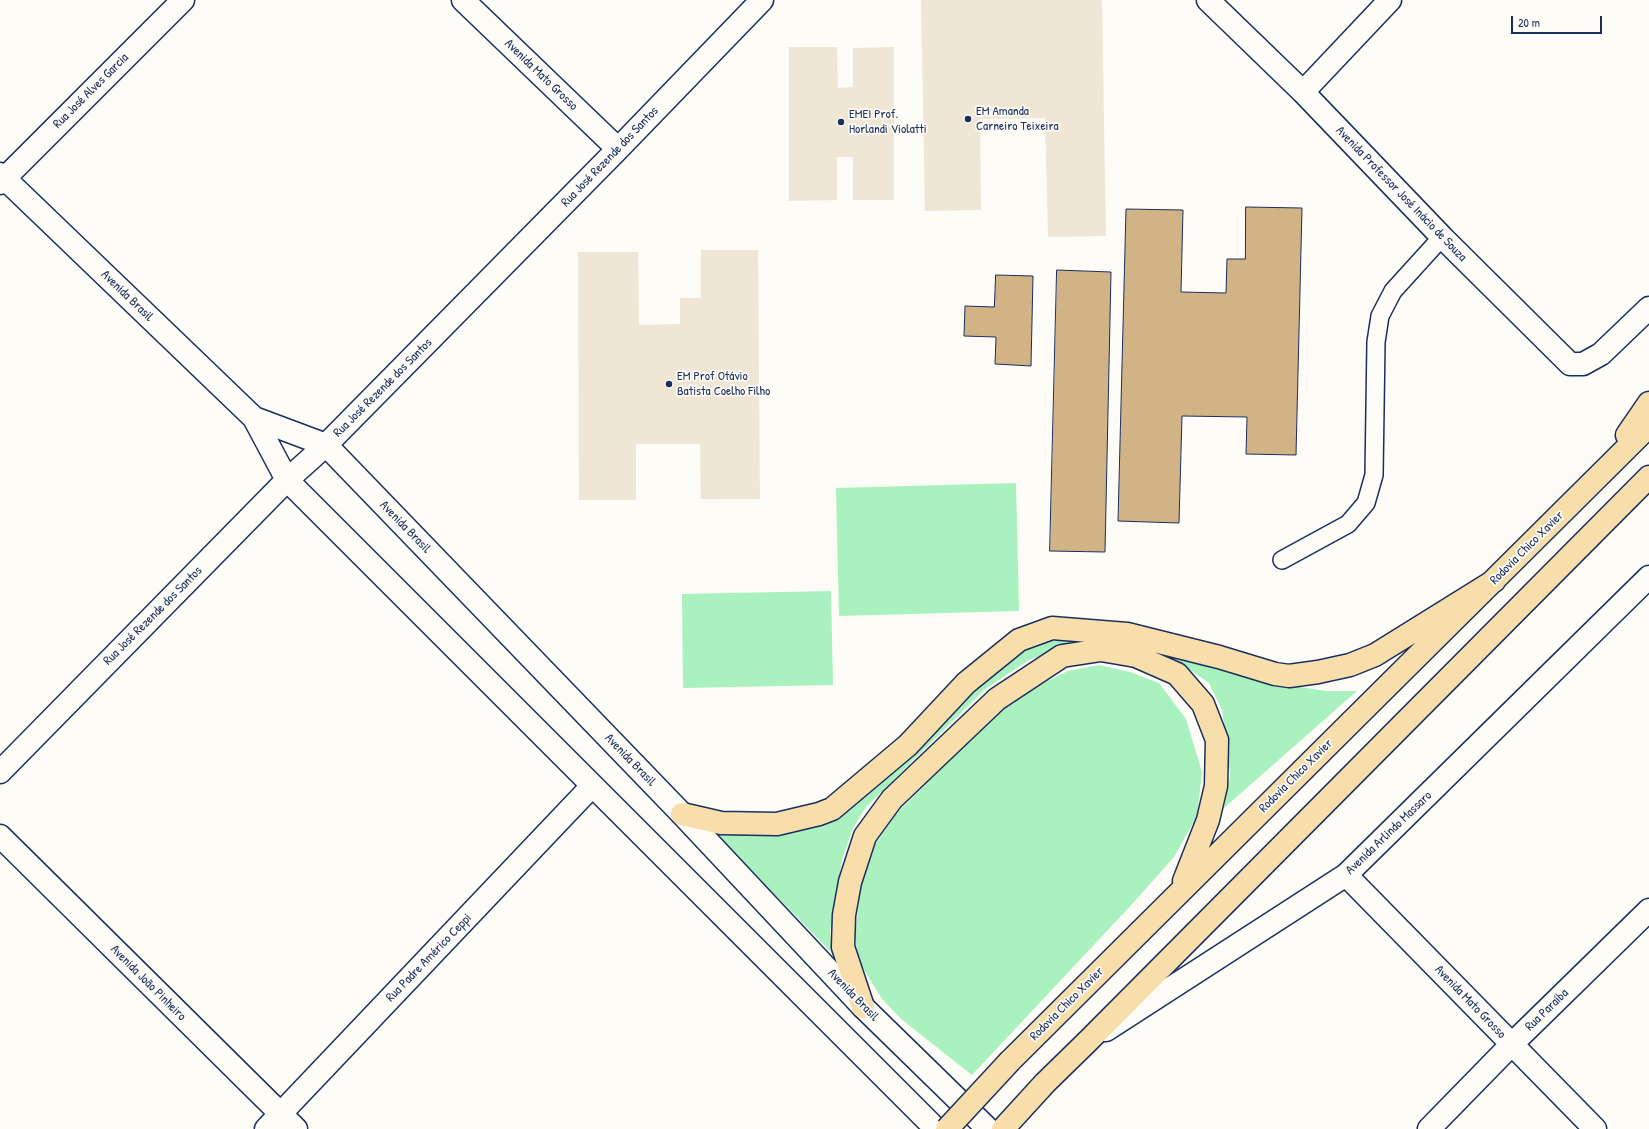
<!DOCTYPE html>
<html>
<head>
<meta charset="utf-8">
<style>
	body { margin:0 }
	#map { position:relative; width:1649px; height:1129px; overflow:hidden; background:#fdfcf7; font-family:"Patrick Hand",sans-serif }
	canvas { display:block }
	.scale { position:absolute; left:1511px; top:16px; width:91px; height:18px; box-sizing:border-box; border:2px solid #1b2f5e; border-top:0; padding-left:5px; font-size:12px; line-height:14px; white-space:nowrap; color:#1b2f5e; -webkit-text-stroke:3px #fdfcf7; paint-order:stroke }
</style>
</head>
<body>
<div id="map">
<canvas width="1649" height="1129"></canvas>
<div class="scale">20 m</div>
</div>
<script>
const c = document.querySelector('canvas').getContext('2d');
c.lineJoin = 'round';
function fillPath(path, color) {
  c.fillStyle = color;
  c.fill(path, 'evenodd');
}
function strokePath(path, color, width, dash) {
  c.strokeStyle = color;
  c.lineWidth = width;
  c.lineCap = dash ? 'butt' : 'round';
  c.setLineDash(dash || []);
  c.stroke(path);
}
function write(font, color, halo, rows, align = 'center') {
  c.font = font + ' "Patrick Hand",sans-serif';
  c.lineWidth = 3.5;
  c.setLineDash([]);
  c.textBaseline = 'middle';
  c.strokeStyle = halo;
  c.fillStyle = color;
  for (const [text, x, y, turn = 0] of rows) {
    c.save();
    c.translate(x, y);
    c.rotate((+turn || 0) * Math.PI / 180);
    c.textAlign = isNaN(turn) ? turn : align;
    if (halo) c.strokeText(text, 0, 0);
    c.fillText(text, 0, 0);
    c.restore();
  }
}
fillPath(new Path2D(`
	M921,0h181l4,236 -58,1 -3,-119 -65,1 1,91 -56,1z
	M789,47h48l1,41 15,-1v-39l41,-1v153h-41v-43h-16v43l-48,1z
	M701,250h57l2,249h-59l-1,-55h-64v56h-57l-1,-248h60l1,73 41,-1v-26h21z`), '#f0e6d5');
fillPath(new Path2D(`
	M1016,483l3,128 -180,5 -3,-128z
	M831,591l2,94 -150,3 -1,-94z
	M1079,639l61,3 121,39 65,10h31l-133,117 6,-32 -3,-34 -5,-32 -13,-27 -23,-16 -19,-8 -112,-8 -26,9 -44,29 -119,118 -13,21 -11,32 -12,72 2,21 -120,-123 57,3 43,-5 30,-16 33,-25 105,-106 46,-33 26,-7z
	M1099,665l31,7 29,11 27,36 16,53 -5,44 -23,41 -40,45 -162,173 -71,-56 -19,-20 -24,-39 -3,-26 6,-48 11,-38 26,-36 48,-48 56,-53 33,-24 33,-16z`), '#a9f1bf');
const building = new Path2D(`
	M1246,207l56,1 -6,247 -50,-1 1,-37 -65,-1 -3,107 -61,-2 8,-312 57,1 -2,82 45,1 1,-34h18z
	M1057,270l54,2 -6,280 -55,-1z
	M996,275l37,1 -2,90 -36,-2 1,-27 -32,-1 1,-30 29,1z`);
fillPath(building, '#d2b386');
strokePath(building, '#1b2f5e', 1);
const lane = new Path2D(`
	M1282,560l66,-36 18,-21 8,-28 2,-133 4,-26 13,-25 49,-54`);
const street = new Path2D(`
	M463,0l155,149
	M1208,0l95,92 139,145 128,127h13l18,-10 48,-46
	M1303,92l87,-92
	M0,174l254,244 33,62 649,649
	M0,183l183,-183
	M254,418l72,27 356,369 181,193 125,122
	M0,772l287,-292 39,-35 292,-296 144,-149
	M0,836l296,293
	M1346,875l249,254
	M1106,1030l240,-155 303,-298
	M266,1129l326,-343
	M1429,1129l83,-85 137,-134`);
const highway = new Path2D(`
	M1627,435l22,-32
	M682,814l39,9 56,1 42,-10 13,-5 76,-64 58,-62 53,-43 33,-12 75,6 92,23 56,17 14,2 29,-4 32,-7 25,-10 119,-74
	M863,1007l-20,-60 1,-32 6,-33 15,-46 27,-37 105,-100 65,-43 39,-6 35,6 41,18 26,30 14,36 -1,46 -8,34 -24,61
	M1010,1061l639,-635
	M1003,1129l42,-46 44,-43 560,-563`);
strokePath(lane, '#1b2f5e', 20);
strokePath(street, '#1b2f5e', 25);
strokePath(highway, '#1b2f5e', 25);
strokePath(lane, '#fdfcf7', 17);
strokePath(street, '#fdfcf7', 22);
strokePath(highway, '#f8deab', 22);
const highwayBridge = new Path2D(`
	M947,1129l63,-68`);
strokePath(highwayBridge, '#1b2f5e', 25, []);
strokePath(highwayBridge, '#f8deab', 22);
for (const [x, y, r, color] of [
	[968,119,4,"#1b2f5e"],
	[841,122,4,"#1b2f5e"],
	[669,384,4,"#1b2f5e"]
]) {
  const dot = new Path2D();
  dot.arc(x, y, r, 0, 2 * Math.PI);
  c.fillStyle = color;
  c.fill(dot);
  strokePath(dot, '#fdfcf7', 1.5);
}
write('13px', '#1b2f5e', '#fdfcf7', [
	["Avenida Mato Grosso",541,75,44],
	["Rua José Alves Garcia",91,91,-45],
	["Rua José Rezende dos Santos",610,157,-46],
	["Avenida Professor José Inácio de Souza",1401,194,46],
	["Avenida Brasil",127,296,44],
	["Rua José Rezende dos Santos",383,388,-45],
	["Avenida Brasil",405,527,46],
	["Rodovia Chico Xavier",1527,548,-45],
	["Rua José Rezende dos Santos",153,616,-45],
	["Avenida Brasil",630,760,46],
	["Rodovia Chico Xavier",1296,776,-45],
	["Avenida Arlindo Massaro",1389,833,-44],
	["Rua Padre Américo Ceppi",429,958,-46],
	["Avenida João Pinheiro",148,983,45],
	["Avenida Brasil",853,995,46],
	["Avenida Mato Grosso",1470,1002,46],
	["Rodovia Chico Xavier",1067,1004,-45],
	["Rua Paraíba",1547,1010,-44]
]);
write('13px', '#1b2f5e', '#fdfcf7', [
	["EM Amanda",976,112],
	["Carneiro Teixeira",976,127],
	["EMEI Prof.",849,115],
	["Horlandi Violatti",849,130],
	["EM Prof Otávio",677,377],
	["Batista Coelho Filho",677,392]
], 'left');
</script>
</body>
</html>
